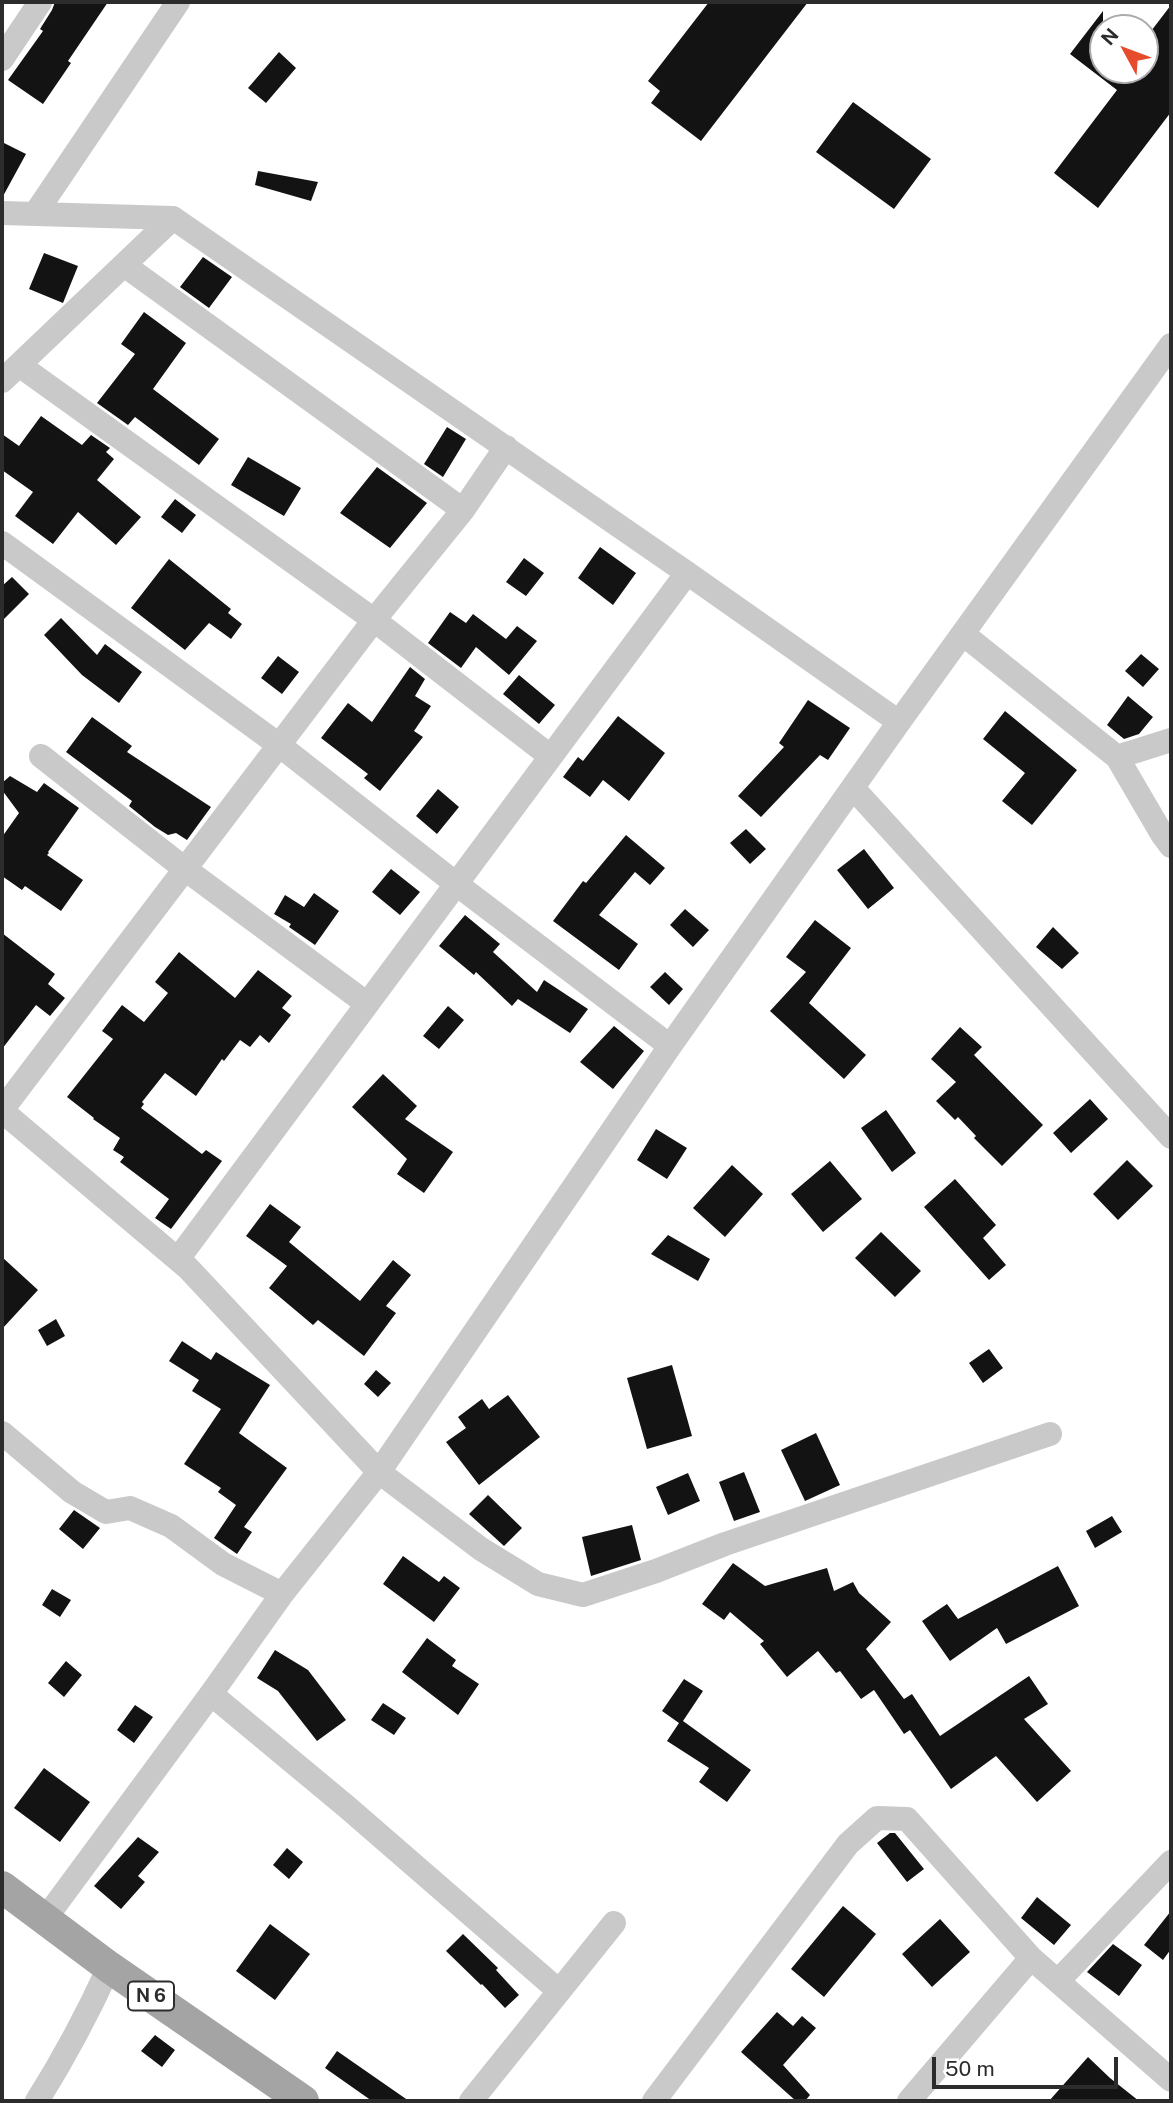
<!DOCTYPE html>
<html>
<head>
<meta charset="utf-8">
<style>
	body { margin:0 }
	#map { position:relative; width:1173px; height:2103px; overflow:hidden; background:#fff; font-family:"Public Sans",sans-serif }
	canvas { display:block }
	.frame { position:absolute; inset:0; border:4px solid #2c2c2c; pointer-events:none }
	.north { position:absolute; left:1089px; top:14px; width:70px; height:70px; box-sizing:border-box; background:#fff; border:2px solid #ababab; border-radius:50%; rotate:311deg; font-size:19px; font-weight:700; line-height:28px; text-align:center; color:#2c2c2c }
	.north::after { content:''; display:block; margin:auto; width:24px; height:32px; background:#e64c2c; clip-path:polygon(50% 0,100% 100%,50% 72%,0 100%) }
	.scale { position:absolute; left:932px; top:2057px; width:186px; height:32px; box-sizing:border-box; border:4px solid #2c2c2c; border-top:0; padding-left:9px; font-size:21px; line-height:24px; white-space:nowrap; color:#2c2c2c; -webkit-text-stroke:5px #fff; paint-order:stroke }
</style>
</head>
<body>
<div id="map">
<canvas width="1173" height="2103"></canvas>
<div class="frame"></div>
<div class="north">N</div>
<div class="scale">50 m</div>
</div>
<script>
const c = document.querySelector('canvas').getContext('2d');
c.lineJoin = 'round';
function fillPath(path, color) {
  c.fillStyle = color;
  c.fill(path, 'evenodd');
}
function strokePath(path, color, width, dash) {
  c.strokeStyle = color;
  c.lineWidth = width;
  c.lineCap = dash ? 'butt' : 'round';
  c.setLineDash(dash || []);
  c.stroke(path);
}
function write(font, color, halo, rows, align = 'center') {
  c.font = font + ' "Public Sans",sans-serif';
  c.lineWidth = 7;
  c.setLineDash([]);
  c.textBaseline = 'middle';
  c.strokeStyle = halo;
  c.fillStyle = color;
  for (const [text, x, y, turn = 0] of rows) {
    c.save();
    c.translate(x, y);
    c.rotate((+turn || 0) * Math.PI / 180);
    c.textAlign = isNaN(turn) ? turn : align;
    if (halo) c.strokeText(text, 0, 0);
    c.fillText(text, 0, 0);
    c.restore();
  }
}
fillPath(new Path2D(`
	M55,2h53l-40,59 3,2 -28,41 -35,-24 35,-49 -3,-2 12,-19z
	M709,2h99l-107,139 -50,-38 9,-12 -12,-10z
	M1171,5v107l-73,96 -44,-35 63,-83 -47,-36 33,-43v59h42v-31z
	M279,52l17,16 -30,35 -18,-15z
	M853,102l78,57 -37,50 -78,-57z
	M2,142l24,12 -24,44z
	M258,171l60,11 -7,19 -56,-16z
	M44,253l34,13 -15,37 -34,-14z
	M203,257l29,20 -23,31 -29,-21z
	M144,312l42,31 -33,46 66,50 -20,26 -64,-48 -7,8 -31,-22 38,-49 -14,-10z
	M41,416l41,29 9,-10 19,13 -4,4 8,7 -17,21 44,37 -25,28 -38,-33 -25,32 -38,-28 18,-24 -31,-22v-36l17,12z
	M447,427l19,12 -23,38 -19,-13z
	M248,457l53,31 -17,28 -53,-31z
	M377,467l50,36 -37,45 -50,-35z
	M175,499l21,16 -14,18 -21,-16z
	M600,547l36,26 -23,32 -35,-27z
	M524,558l20,15 -18,23 -20,-14z
	M169,559l62,50 -3,4 14,11 -11,15 -22,-16 -24,27 -54,-42z
	M12,577l17,17 -27,27v-35z
	M450,612l16,11 7,-9 33,25 11,-13 20,15 -28,34 -33,-28 -15,21 -33,-25z
	M61,618l36,37 8,-11 37,28 -23,31 -37,-28 -38,-40z
	M1141,654l18,15 -16,18 -18,-16z
	M278,656l21,16 -17,22 -21,-16z
	M410,667l15,12 -10,17 16,10 -17,25 9,6 -43,54 -16,-13 4,-4 -47,-36 27,-35 24,19z
	M519,675l36,30 -16,19 -36,-30z
	M1128,696l25,21 -14,17 -15,5 -17,-14z
	M808,700l42,28 -22,32 -8,-5 -59,62 -23,-21 46,-49 -5,-4z
	M1005,711l72,59 -45,55 -30,-24 23,-28 -42,-34z
	M618,716l47,37 -36,48 -26,-21 -13,17 -27,-20 15,-20 5,4z
	M92,717l40,29 -5,6 84,55 -24,33 -11,-7 -8,2 -13,-8 -26,-21 3,-5 -66,-49z
	M10,776l27,16 7,-9 35,25 -31,44 1,1 -2,2 36,25 -22,31 -36,-25 -3,4 -20,-14v-39l17,-24 -17,-23v-7z
	M438,789l21,18 -22,27 -21,-18z
	M746,829l20,20 -16,15 -20,-21z
	M626,835l39,33 -15,17 -15,-13 -36,43 39,29 -19,26 -66,-49 30,-40 3,2z
	M864,849l30,39 -26,21 -31,-39z
	M391,869l29,23 -20,23 -28,-23z
	M314,893l25,18 -24,34 -26,-18 2,-3 -17,-10 11,-19 19,12z
	M685,909l24,21 -16,17 -23,-22z
	M465,915l35,29 -7,8 44,40 7,-12 44,29 -18,24 -52,-34 -6,7 -36,-34 -2,3 -35,-29z
	M815,920l36,28 -42,55 57,52 -22,24 -74,-68 36,-39 -20,-15z
	M1053,927l26,26 -17,16 -26,-22z
	M2,933l53,41 -7,10 17,14 -15,18 -14,-11 -34,44z
	M179,952l56,46 23,-28 34,26 -10,12 9,7 -22,28 -9,-8 -10,12 -10,-7 -16,21 -2,-2 -26,37 -31,-23 -23,29 2,2 -3,4 61,46 4,-4 16,11 -51,68 -16,-11 14,-19 -49,-37 4,-5 -11,-7 7,-12 -27,-19 1,-1 -27,-21 46,-58 -11,-8 20,-26 22,17 24,-29 -13,-11z
	M665,972l18,17 -14,16 -19,-18z
	M448,1006l16,14 -25,29 -16,-13z
	M614,1026l30,25 -31,38 -33,-27z
	M960,1027l22,20 -8,8 69,70 -41,41 -28,-28 2,-2 -18,-19 -3,3 -19,-19 20,-19 -25,-23z
	M383,1074l34,32 -12,13 48,33 -29,41 -27,-19 10,-15 -55,-52z
	M1090,1099l18,20 -37,34 -18,-20z
	M886,1110l30,43 -24,19 -31,-44z
	M656,1129l31,19 -20,31 -30,-19z
	M1127,1160l26,26 -35,34 -25,-26z
	M830,1161l32,38 -39,33 -32,-38z
	M732,1165l31,29 -38,43 -32,-29z
	M955,1179l41,46 -13,13 23,27 -17,15 -65,-73z
	M270,1204l31,23 -12,15 71,59 33,-41 18,15 -25,31 10,7 -32,43 -46,-36 -5,5 -44,-37 18,-22 -41,-30z
	M881,1232l40,39 -26,26 -40,-39z
	M668,1235l42,24 -12,22 -47,-27z
	M2,1257l36,33 -36,39z
	M56,1319l9,17 -18,10 -9,-16z
	M182,1341l29,19 5,-8 54,33 -31,48 48,35 -43,59 8,5 -15,22 -23,-16 22,-33 -18,-13 3,-4 -37,-24 37,-55 -29,-18 7,-11 -30,-19z
	M989,1349l14,19 -20,15 -14,-20z
	M672,1365l20,71 -45,13 -20,-71z
	M376,1370l15,13 -13,14 -14,-13z
	M508,1395l32,42 -61,48 -33,-43 20,-14 -8,-11 24,-18 7,10z
	M816,1433l24,52 -35,16 -24,-51z
	M744,1472l16,40 -26,9 -15,-39z
	M688,1473l12,28 -32,14 -12,-28z
	M488,1495l34,33 -18,18 -35,-32z
	M74,1510l26,18 -17,21 -24,-20z
	M1112,1516l10,16 -27,16 -9,-17z
	M632,1525l9,35 -50,16 -9,-39z
	M403,1556l36,26 5,-6 16,12 -26,34 -51,-38z
	M733,1563l32,23 62,-18 7,23 19,-9 6,11 32,29 -25,27 38,50 8,-5 28,42 89,-60 19,28 -24,15 47,52 -34,31 -41,-46 -45,33 -41,-59 -6,4 -30,-44 -13,9 -21,-28 -4,2 -18,-22 -31,26 -27,-33 4,-3 -34,-29 -6,8 -22,-16z
	M1058,1566l21,40 -73,38 -9,-16 -47,33 -28,-40 25,-17 11,15z
	M52,1589l19,11 -11,17 -18,-12z
	M427,1638l29,22 -4,6 27,18 -21,31 -56,-43z
	M275,1650l33,20 38,50 -29,21 -39,-50 -21,-13z
	M66,1661l16,14 -18,22 -16,-14z
	M684,1679l19,12 -20,30 68,49 -24,32 -28,-20 10,-14 -42,-27 12,-18 -17,-12z
	M383,1703l23,15 -12,17 -23,-15z
	M135,1705l18,12 -19,26 -17,-13z
	M44,1768l46,34 -30,40 -46,-34z
	M890,1833h5l29,36 -17,13 -30,-39z
	M138,1837l21,15 -21,24 7,6 -24,27 -27,-23z
	M287,1848l16,14 -14,17 -16,-14z
	M1037,1897l34,28 -17,20 -33,-27z
	M843,1906l33,28 -52,63 -33,-28z
	M1171,1911v38l-8,11 -19,-15z
	M940,1919l30,33 -38,35 -30,-33z
	M270,1924l40,30 -35,46 -39,-29z
	M463,1934l35,34 -2,2 23,25 -14,13 -23,-24 -1,1 -35,-34z
	M1113,1944l29,21 -23,31 -32,-24z
	M777,2012l16,14 9,-10 14,12 -33,37 27,30 -5,6h-9l-55,-49z
	M155,2035l20,15 -13,17 -21,-16z
	M337,2051l72,50h-37l-47,-33z
	M1088,2057l22,21 29,23h-90z`), '#131313');
strokePath(new Path2D(`
	M2,59l38,-57
	M2,213l171,5 514,355 212,149
	M35,214l143,-212
	M124,265l339,245
	M19,365l355,255 176,136
	M2,381l171,-163
	M2,543l277,202 176,138 215,163
	M963,634l154,123 54,-17
	M41,756l144,113 181,134
	M1117,757l45,77 9,12
	M853,788l318,349
	M2,1110l372,-490 89,-110 43,-63
	M2,1111l186,157 191,204 102,77 57,35 45,11 73,-24 69,-27 325,-110
	M178,1259l509,-686
	M2,1433l70,59 34,20 24,-4 41,18 52,38 59,30
	M211,1694l136,113 212,184
	M45,1919l166,-225 71,-100 97,-122 291,-426 229,-324 272,-377
	M1058,1981l113,-119
	M37,2101c27,-43 51,-88 72,-134
	M471,2101l143,-178
	M654,2101l194,-257 29,-26 30,1 124,139 140,122
	M909,2101l122,-143`), '#c9c9c9', 24);
strokePath(new Path2D(`
	M2,1887l107,80 194,134`), '#a4a4a4', 32);
for (const [x, y, w] of [
	[151,1996,46]
]) {
  const box = new Path2D();
  box.roundRect(x - w / 2, y - 14.5, w, 29, 5);
  c.fillStyle = '#fff';
  c.fill(box);
  strokePath(box, '#2c2c2c', 2);
}
write('bold 18px', '#2c2c2c', null, [
	["N 6",151,1996]
]);
</script>
</body>
</html>
